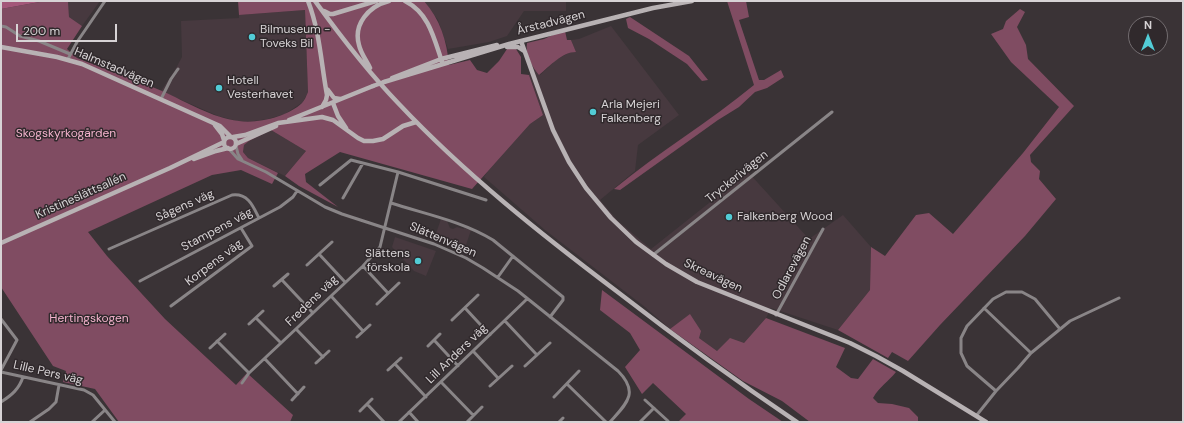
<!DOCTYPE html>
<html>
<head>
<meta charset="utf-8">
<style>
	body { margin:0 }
	#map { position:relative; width:1184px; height:423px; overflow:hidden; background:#3a3336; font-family:"DM Sans",sans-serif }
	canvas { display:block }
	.frame { position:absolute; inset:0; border:2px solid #d7d3d5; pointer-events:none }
	.north { position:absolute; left:1128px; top:16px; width:40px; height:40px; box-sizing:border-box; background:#30292c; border:1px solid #736d70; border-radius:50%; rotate:0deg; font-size:11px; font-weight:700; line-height:16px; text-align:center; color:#d7d3d5 }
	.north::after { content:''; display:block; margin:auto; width:14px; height:18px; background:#52ccd6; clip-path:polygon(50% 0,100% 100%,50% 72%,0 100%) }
	.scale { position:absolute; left:16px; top:24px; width:101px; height:18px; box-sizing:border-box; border:2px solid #d7d3d5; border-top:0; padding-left:5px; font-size:12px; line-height:14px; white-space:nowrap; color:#d7d3d5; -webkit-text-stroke:3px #30292c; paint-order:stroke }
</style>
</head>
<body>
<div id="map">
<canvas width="1184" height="423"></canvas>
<div class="frame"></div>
<div class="north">N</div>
<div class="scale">200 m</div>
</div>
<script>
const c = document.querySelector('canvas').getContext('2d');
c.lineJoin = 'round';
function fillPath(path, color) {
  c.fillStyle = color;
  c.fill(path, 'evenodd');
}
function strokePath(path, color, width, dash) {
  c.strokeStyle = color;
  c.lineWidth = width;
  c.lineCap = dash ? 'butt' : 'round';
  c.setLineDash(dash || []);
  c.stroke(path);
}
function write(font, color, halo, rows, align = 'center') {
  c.font = font + ' "DM Sans",sans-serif';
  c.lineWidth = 3;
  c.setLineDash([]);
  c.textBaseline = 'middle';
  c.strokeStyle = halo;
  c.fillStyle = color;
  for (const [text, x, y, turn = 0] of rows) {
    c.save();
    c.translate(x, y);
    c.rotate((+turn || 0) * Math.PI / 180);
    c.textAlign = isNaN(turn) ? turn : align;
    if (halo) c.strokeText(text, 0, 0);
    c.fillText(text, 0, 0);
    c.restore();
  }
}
fillPath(new Path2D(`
	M68,1h32l-18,25 -13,-9z
	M424,1h142v10h-42l-17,25 -18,6 -41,7 -10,-29z
	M305,10l3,82 -5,10 -18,12 -17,5 -21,3 -10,-1 -19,-5 -57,-25 14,-21 7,-13 -1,-36 58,-3v-3z
	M611,26l68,89 -41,30 -3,26 -35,29 18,21 33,28 97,-77 61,67 34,-24 28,32 -1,43 -32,40 -67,-22 -5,10 -22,25 -27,8 -18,-13 -9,-23 -20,14 -25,-22 -100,-77 -61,-53 4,-6 42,-47 13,-9 -14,-40 4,-7 7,7 16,-15 14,-8h6l-5,-12 8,-1z
	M271,130l35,21 -21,25 -37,-18 -5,-6 1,-7 5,-4z
	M441,219l6,2 3,7 3,1 4,-2 7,2v-1l7,2 -7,21 -30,-12z
	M395,237l41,14 -10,25 -12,-5 -22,-24z`), '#47393f');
fillPath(new Path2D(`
	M45,1h23l1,16 13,9 -15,23 10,9c28,11 57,21 85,33 25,11 50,27 77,30 19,3 50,-5 63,-18 3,-3 4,-7 6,-11l-3,-82 -66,5 -1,-14h186c16,18 23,40 25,64l21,-5 7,10 10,3 12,-12 8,-12h9l5,8v17l8,1 14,40 -13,9 -58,65 -132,-37 -35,22 1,8 32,25 -39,-21 -14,-10 21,-25 -35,-21 -22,11 -5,4 -1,7 5,6 30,15 -6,11 -31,-14 -29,5 -124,57 19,24 58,63 71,66 11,-12 46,42 -3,7h-171l-24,-33 -32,-7 3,-11 -13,-5 -52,-79v-278z
	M727,1h19l3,16 -10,3 20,60h5l17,-10 3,7 -17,11 -12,4 -16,15 -21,13 -98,70 -6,-1c45,-37 95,-67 140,-104z
	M1020,9l5,3 -8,15 9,18 2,14 46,47 -44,49 1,7 9,9 -1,8 17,20 -31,37 -85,89 -32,36 -16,-9 -4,6 -50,-28 32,-40 1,-43 14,9 31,-41 13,-2 24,21 70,-81 36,-46 -48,-45 -20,-28 12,-5 3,-8z
	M630,17l59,39 19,24 -6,1 -15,-17 -38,-25 -21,-11 -2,-9z
	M565,31l2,9h4l5,12c-14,0 -26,14 -37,23 -7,-8 -14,-21 -12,-32l17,-4 11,-5z
	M602,290l147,109 34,23h-105l8,-8 -33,-31 -11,11 -17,-27 15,-17 -10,-17 -30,-23z
	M690,314l11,17 -2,7 18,13 13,-13 14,5 22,-25 79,30 -9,19 15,11 7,1 15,-20 23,13c-8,10 -16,14 -23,26l5,5 14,1 17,4 9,9v5h-50l-2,-1 -3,1h-53l-28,-21 -39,-20 -73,-52z`), '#804c62');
fillPath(new Path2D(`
	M1,1h44l-44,8z`), '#a35779');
strokePath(new Path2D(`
	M1,26l5,1 14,9 19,5 31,13
	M68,59l9,-17 28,-41
	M161,99l10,-20 7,-10
	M236,146l2,8 4,6
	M229,149l9,10 28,13 59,35 17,7 92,30 32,14 17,10 35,23 100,80c22,22 8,33 -8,51
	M320,185l31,-25 47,12 88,28
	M343,198l20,-35
	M391,203c34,11 71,18 102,37l70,57v3l-13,17
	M109,249l123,-54c16,-2 21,11 27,23
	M319,254l26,28
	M653,255l179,-143
	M307,265l25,-23
	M363,266l25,27
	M498,277l15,-21
	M282,280l31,33
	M140,281l140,-74 13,-10 4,-6
	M274,286l14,-12
	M331,296l32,35
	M377,304l22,-21
	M171,306l81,-60 -11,-18
	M465,308l25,27
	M984,308l47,45
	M776,315l47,-86
	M256,318l25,25
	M1,319l16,21 -16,30
	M452,320l26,-25
	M505,321l32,34
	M249,324l14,-13
	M296,329l27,28
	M357,337l13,-12
	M434,340l24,26
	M217,341l32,32
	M428,346l12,-12
	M210,348l15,-14
	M473,351l25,27
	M265,359l33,35
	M316,363l13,-12
	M395,364l31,33
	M525,366l25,-23
	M388,370l13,-12
	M1,372l83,18 9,5 22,27
	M441,382l32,33
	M242,383l7,-10 114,-107 17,-19 18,-75
	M567,384l39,38
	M490,386l22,-20
	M996,391l-29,-25 -6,-13v-15l6,-12 26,-27 13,-7h16l13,7 25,30
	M554,397l25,-26
	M292,400l12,-13
	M645,400l23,21
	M1,402c11,-7 18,-13 22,-25
	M367,404l17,18
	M360,411l12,-12
	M409,412l9,10
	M976,416l20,-25 22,-23 13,-15 39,-32 49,-23
	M30,422l19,-13 7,-7 3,-17
	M92,422l13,-12
	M399,422l128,-123
	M467,422l15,-15
	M559,422l4,-4
	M640,422l14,-14`), '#898587', 3);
strokePath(new Path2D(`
	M308,1c12,31 13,62 19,94l-1,5 -4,7
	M315,1c26,36 53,71 84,103 66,70 143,131 220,189 58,45 117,88 178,129
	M405,1c24,12 29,37 37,61
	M324,11l6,3h3l43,-13
	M521,41l32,89 16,32 17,26 25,30 25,24 30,22 31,18 153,61 26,13 27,15 83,51
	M1,47l56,10 25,7 138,62 10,10
	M507,47h11l6,4
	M370,68c-3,-7 -9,-14 -11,-23 -6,-21 10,-39 30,-44
	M392,78l49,-19 56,-14
	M384,82l125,-38 144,-36 39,-7
	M328,90l6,8 6,1
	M333,103l5,13 8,12
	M289,120l84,-34
	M215,125l7,9 2,6
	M224 143a6 6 0 1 1 12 0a6 6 0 1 1-12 0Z
	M233,137l12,-2 33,-12 44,-6 11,3 25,18 6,3h9l10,-2 20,-13 13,-4
	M236,144l40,-18
	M194,159l22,-8 12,-3
	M1,243l169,-75 54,-26`), '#b8b2b4', 4.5);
strokePath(new Path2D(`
	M373,86l11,-4`), '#b8b2b4', 4.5);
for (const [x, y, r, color] of [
	[252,37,4,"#52ccd6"],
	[219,88,4,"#52ccd6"],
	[593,112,4,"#52ccd6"],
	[729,217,4,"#52ccd6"],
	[418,261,4,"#52ccd6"]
]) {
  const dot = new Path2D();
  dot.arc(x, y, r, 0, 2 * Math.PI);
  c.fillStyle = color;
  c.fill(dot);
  strokePath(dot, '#30292c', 1.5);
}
write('12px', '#d7d3d5', '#30292c', [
	["Årstadvägen",551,23,-14],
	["Halmstadvägen",114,68,23],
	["Tryckerivägen",737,177,-39],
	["Kristineslättsallén",81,196,-24],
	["Sågens väg",185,206,-24],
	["Stampens väg",217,230,-28],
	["Slättenvägen",443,240,23],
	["Korpens väg",214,263,-37],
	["Odlarevägen",792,268,-62],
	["Skreavägen",713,276,25],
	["Fredens väg",312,301,-44],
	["Lill Anders väg",457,354,-44],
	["Lille Pers väg",48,373,13]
]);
write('12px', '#d7d3d5', '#30292c', [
	["Bilmuseum -",260,30],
	["Toveks Bil",260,44],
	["Hotell",227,81],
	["Vesterhavet",227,95],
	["Arla Mejeri",601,105],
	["Falkenberg",601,119],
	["Falkenberg Wood",737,217],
	["Slättens",410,254,"right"],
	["förskola",410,268,"right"]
], 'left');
write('12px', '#f4b3cd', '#30292c', [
	["Skogskyrkogården",66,134],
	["Hertingskogen",89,319]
]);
</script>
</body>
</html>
